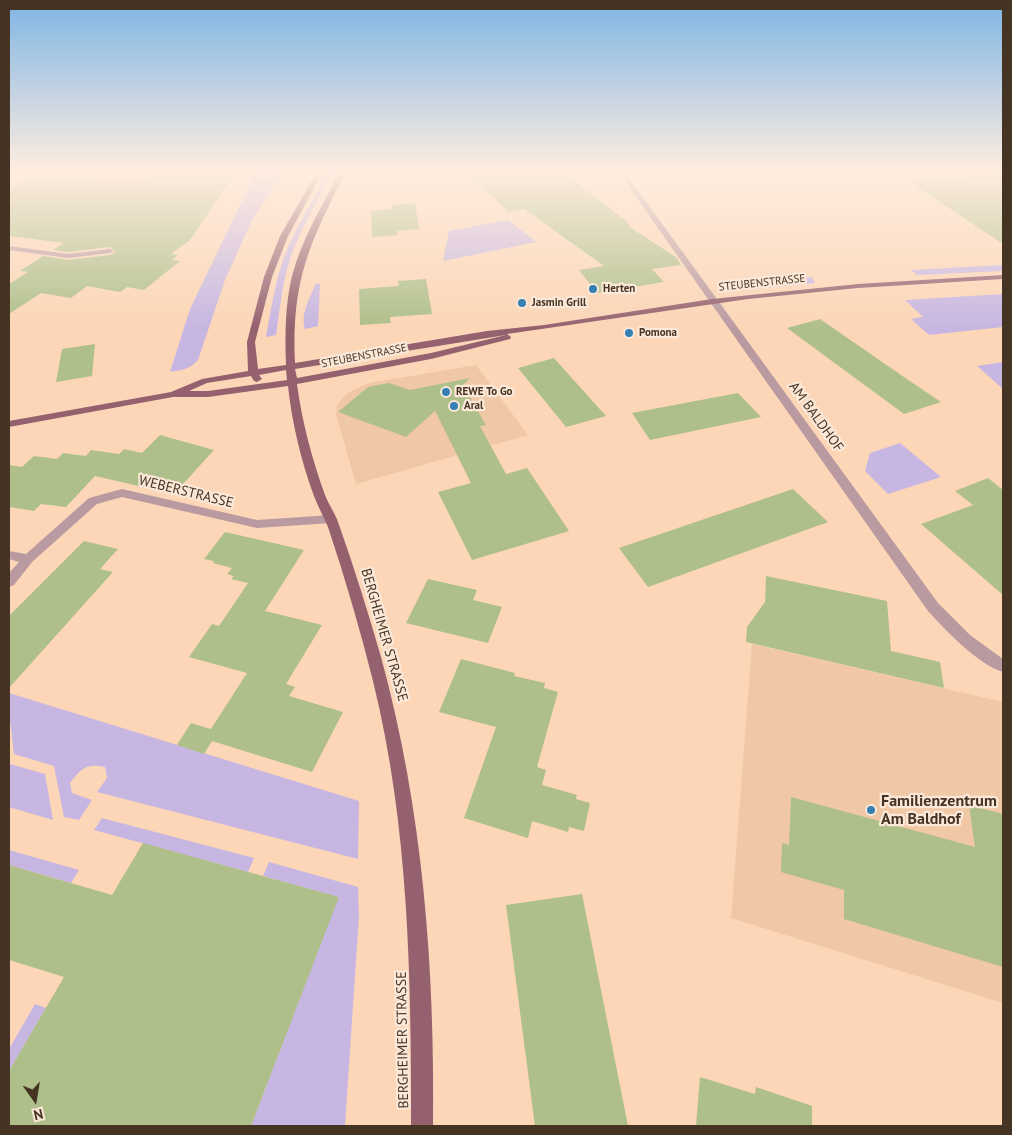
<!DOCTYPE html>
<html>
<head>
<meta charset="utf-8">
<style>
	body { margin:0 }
	#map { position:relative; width:1012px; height:1135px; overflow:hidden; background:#fcd6b7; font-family:"PT Sans",sans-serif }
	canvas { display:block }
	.frame { position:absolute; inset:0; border:10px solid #453323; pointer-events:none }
	.north { position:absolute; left:10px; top:1075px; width:50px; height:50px; -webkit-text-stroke:4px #fbe8d8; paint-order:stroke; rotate:167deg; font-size:14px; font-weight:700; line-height:20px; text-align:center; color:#453323 }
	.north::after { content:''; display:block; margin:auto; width:18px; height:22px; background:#453323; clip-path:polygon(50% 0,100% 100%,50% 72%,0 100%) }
</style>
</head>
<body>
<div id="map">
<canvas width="1012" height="1135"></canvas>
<div class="frame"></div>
<div class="north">N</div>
</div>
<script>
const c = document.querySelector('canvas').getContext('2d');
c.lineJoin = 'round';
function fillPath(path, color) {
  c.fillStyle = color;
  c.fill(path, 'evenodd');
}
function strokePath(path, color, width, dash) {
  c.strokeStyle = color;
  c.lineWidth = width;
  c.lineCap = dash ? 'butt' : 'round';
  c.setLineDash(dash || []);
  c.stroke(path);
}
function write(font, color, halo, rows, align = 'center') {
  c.font = font + ' "PT Sans",sans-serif';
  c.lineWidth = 4.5;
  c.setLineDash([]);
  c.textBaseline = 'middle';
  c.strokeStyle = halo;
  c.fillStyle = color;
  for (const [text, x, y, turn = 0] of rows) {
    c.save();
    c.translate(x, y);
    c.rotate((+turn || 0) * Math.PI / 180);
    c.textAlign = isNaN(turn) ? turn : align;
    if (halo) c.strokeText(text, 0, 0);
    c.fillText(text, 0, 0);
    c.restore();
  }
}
fillPath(new Path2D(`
	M476,365l52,70 -172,49 -20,-70 1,-8 5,-8 7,-6 20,-9z
	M752,644l251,58v301l-272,-85z`), '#f1c8a5');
fillPath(new Path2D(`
	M257,170h28l-32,48 -28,62 -27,80c-8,9 -16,10 -28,12l20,-63z
	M329,170h5c-15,28 -32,56 -43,86 -9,26 -11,53 -15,79l-10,2c5,-27 9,-54 18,-80 12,-30 30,-58 45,-87z
	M508,220l28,22 -93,19 6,-30z
	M1003,265v6l-86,4 -6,-5z
	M812,277l3,6 -71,7 -19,-3z
	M316,283l4,1 -2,42 -13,3c-5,-15 5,-31 11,-46z
	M1003,294v33l-74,8 -18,-16 12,-2 -18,-17z
	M1003,362v27l-26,-23z
	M900,443l41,34 -53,17 -23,-23 5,-18z
	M9,693l350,108 -1,58 -261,-67 10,-14 -2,-11c-18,-4 -24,1 -35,16l2,10 20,7 -13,20 -15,-3 -10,-51 -40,-12 -5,-43z
	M10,764l35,10 8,46 -44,-13z
	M102,818l152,40 -6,14 -154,-42z
	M9,850l70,20 -8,13 -62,-18z
	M269,862l89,25 1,29 -14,210h-94l87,-229 -75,-21z
	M35,1004l11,4 -37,63v-22z`), '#c7b6e1');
fillPath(new Path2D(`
	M463,170h97l65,50 6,8 45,29 5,8 -29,4 12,13 -67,11 -18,-23 25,-4 -80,-57 -15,3z
	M1003,173v71l-95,-63 22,-2z
	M146,175h88l-44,65 -19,14 7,1 -6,5 8,1 -36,29 -17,-3 -7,5 -33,-6 -16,12 -30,-5 -32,21v-30l19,-12 -8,-1 23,-15 25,4 42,-5 6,-3 -6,-5 -42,5 -15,-2 11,-7 -55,-7v-46l20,-13 110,5z
	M415,203l4,26 -22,2v4l-25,2 -1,-26 21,-2v-4z
	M426,279l6,35 -42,3 1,6 -31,2 -1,-36 40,-3 -1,-5z
	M820,319l81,56 40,27 -37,12 -117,-86z
	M95,344l-3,32 -36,6 6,-33z
	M554,358l25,28 27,30 -40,11 -48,-59z
	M470,378l-7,7 23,40 -6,1 26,48 21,-6 42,63 -97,29 -34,-68 33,-9 -36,-72 -29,26 -68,-25 30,-25 21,-4 21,7z
	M738,393l23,24 -111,23 -18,-27z
	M160,435l54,15 -40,44 -79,-18 -29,31 -25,-3 -7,7 -25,-4v-42l13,2 12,-11 23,3 6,-6 23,3 5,-6 28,4 5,-5 18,4z
	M988,478l15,12v105l-82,-71 52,-19 -18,-14z
	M793,489l35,33 -180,65 -29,-39z
	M225,532l79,18 -39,61 57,14 -36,59 9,3 -6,9 54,16 -31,60 -100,-31 -8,13 -27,-9 14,-22 20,6 36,-56 -58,-16 23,-33 7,2 29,-43 -17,-4 3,-3 -7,-2 5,-6 -19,-5 1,-2 -10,-2z
	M84,541l34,8 -18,20 13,3 -104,116v-72z
	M766,576l121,25 4,50 49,11 4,26 -198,-46 1,-15 18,-25z
	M428,579l49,11 -4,10 29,7 -14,36 -82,-20z
	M461,659l54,14 -1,3 31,7 -1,5 14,4 -21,75 9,3 -4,15 35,10 -1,4 14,4 -6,28 -15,-4 -1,5 -36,-11 -4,17 -64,-20 32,-91 -57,-15z
	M791,797l184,50 -6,-42 34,9v153l-159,-48v-29l-63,-18 1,-29 7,2z
	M143,843l196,54 -88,229h-242v-55l55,-94 -55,-17v-95l103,30z
	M582,894l46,232h-93l-29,-221z
	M700,1077l55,17 1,-7 56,19v20h-116z`), '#aebf8a');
fillPath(new Path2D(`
	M12,170h7l-10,7v-5z
	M617,170h6l315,433 32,32 33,24v13c-24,-7 -58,-42 -75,-61z
	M9,246l59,8 42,-5 4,2 -4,2 -42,5 -59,-8z
	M122,489l135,31 74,-5 6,4 -6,4 -74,5 -135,-31 -25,7 -65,58 -18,23 -5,2v-14l10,-11 -10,-3v-8l17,3 63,-56z`), '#b99aa1');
fillPath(new Path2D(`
	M318,170h6l-36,66 -16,41 -17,65 3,27 28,-4c-1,-30 -1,-60 6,-89 10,-38 31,-72 49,-106h6c-37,72 -56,110 -52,193l192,-32 57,-6 168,-26 146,-15 145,-9v4l-145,9 -110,11 -241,35 4,3 -1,2 -79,20 -134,25c5,38 15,75 28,111 4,10 10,18 13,27 16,45 30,90 43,135 42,153 54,312 52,469h-22c0,-150 -2,-299 -38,-445 -13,-52 -28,-103 -45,-154 -4,-10 -10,-20 -14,-31 -13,-35 -22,-73 -26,-110l-80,11h-35l-164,30v-6l162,-29 31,-13 46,-8 -1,-29 17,-65 16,-41zM506,335l-75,18 -134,25 -2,-9zM286,370l1,10 -79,11h-19l18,-8 44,-7 3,5 3,1 5,-3 -3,-4z`), '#95616f');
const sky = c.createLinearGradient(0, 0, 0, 329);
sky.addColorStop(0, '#7fb5e5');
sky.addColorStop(0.52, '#feeddf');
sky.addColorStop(1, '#feeddf00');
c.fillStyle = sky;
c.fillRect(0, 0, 1012, 329);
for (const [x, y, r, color] of [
	[593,289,5,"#3680b4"],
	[522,303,5,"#3680b4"],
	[629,333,5,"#3680b4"],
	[446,392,5,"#3680b4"],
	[454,406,5,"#3680b4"],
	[871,810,5,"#3680b4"]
]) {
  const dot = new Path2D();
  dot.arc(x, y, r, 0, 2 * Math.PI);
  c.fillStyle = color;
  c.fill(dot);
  strokePath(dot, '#fbe8d8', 2);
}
write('11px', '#453323', '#fbe8d8', [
	["STEUBENSTRASSE",762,283,-6],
	["STEUBENSTRASSE",364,356,-11]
]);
write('bold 11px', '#453323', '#fbe8d8', [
	["Herten",603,289],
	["Jasmin Grill",532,303],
	["Pomona",639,333],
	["REWE To Go",456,392],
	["Aral",464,406]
], 'left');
write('14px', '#453323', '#fbe8d8', [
	["AM BALDHOF",816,417,54],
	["WEBERSTRASSE",186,492,14],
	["BERGHEIMER STRASSE",384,635,74],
	["BERGHEIMER STRASSE",403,1040,-91]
]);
write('bold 16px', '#453323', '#fbe8d8', [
	["Familienzentrum",881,801],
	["Am Baldhof",881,819]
], 'left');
</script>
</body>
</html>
